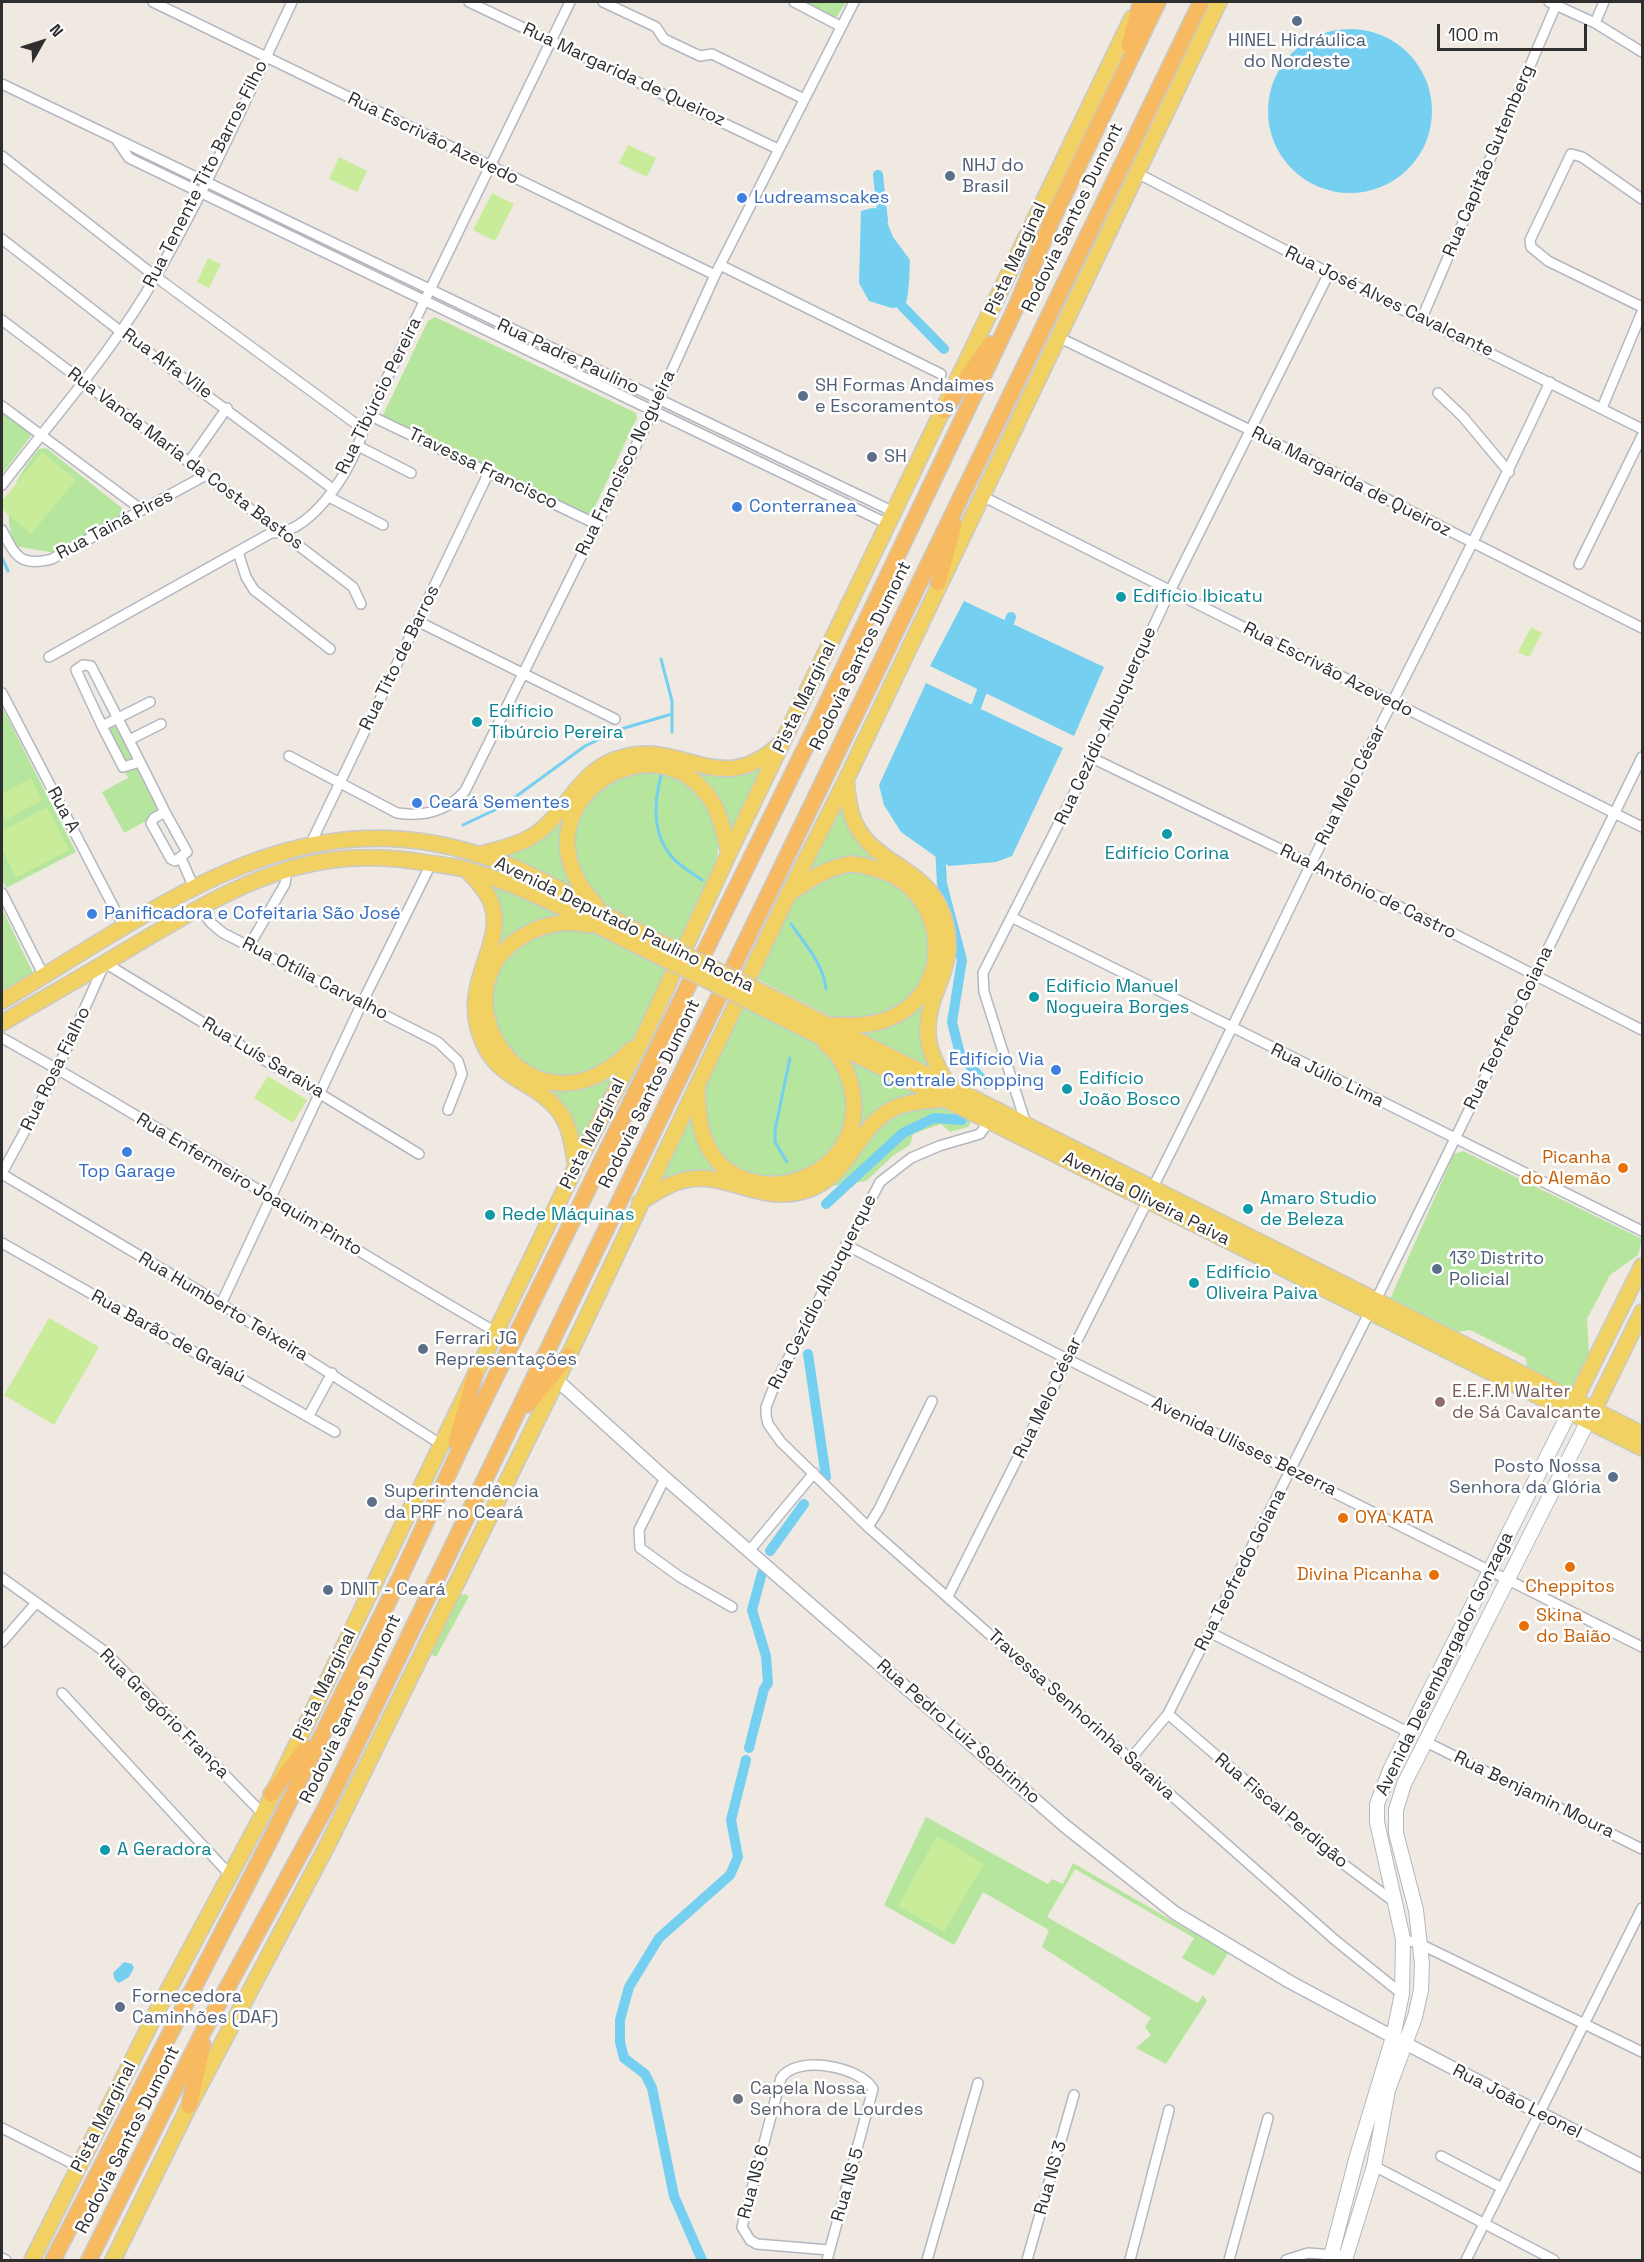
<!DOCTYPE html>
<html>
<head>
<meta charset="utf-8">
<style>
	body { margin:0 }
	#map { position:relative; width:1644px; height:2262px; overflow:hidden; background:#efe9e1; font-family:"Space Grotesk",sans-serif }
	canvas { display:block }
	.frame { position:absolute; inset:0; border:3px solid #2e2e2e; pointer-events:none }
	.north { position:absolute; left:12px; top:12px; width:60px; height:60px; -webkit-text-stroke:4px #fff; paint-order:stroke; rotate:51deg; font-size:16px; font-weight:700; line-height:24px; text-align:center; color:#2e2e2e }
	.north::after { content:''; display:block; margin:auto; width:21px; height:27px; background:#2e2e2e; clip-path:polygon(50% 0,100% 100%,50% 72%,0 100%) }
	.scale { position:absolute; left:1437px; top:24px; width:150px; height:27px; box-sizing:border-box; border:3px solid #2e2e2e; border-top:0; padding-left:8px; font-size:18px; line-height:21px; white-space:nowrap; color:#2e2e2e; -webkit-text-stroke:4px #fff; paint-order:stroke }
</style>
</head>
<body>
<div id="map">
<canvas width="1644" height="2262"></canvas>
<div class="frame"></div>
<div class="north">N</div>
<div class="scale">100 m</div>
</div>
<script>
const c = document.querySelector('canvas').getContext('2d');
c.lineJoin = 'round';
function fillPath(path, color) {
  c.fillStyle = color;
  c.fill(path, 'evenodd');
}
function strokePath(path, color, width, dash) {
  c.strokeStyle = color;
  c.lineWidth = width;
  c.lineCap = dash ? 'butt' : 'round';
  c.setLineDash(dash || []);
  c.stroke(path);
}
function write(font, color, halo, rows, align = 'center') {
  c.font = font + ' "Space Grotesk",sans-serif';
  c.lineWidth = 5;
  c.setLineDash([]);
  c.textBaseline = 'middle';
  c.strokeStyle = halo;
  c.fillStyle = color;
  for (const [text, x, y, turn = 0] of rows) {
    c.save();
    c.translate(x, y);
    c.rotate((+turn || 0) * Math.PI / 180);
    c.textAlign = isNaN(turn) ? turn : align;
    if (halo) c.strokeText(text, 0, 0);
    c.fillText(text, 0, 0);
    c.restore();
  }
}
fillPath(new Path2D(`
	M802,2h44l-10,16z
	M435,317l201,96 1,5 -47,99 -208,-100 46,-96z
	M2,408l26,20 3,8 -29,38z
	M46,448l76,60 -3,9 -64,36 -40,-7c-15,-39 -1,-67 24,-97z
	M2,707l74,145 -70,36 -4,-9z
	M116,724l46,88 -38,21 -22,-41 26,-14 -25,-48z
	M653,757c53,8 62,31 117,0l-42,85c0,-22 -8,-43 -24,-58 -69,-70 -182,18 -126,108l-83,-38c22,-6 41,-13 57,-29 8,-8 13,-17 19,-26 20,-29 48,-41 82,-42z
	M646,770l35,8 27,25 12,35 -6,36 -32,69 -72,-34 -18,-16 -14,-21 -4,-47 26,-40z
	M844,792c1,26 13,51 36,66 9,5 20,9 28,15 18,13 28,33 34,54 16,55 -45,83 -5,146l-83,-42c161,-20 72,-237 -53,-153z
	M863,869l47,22 21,42 -3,38 -22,32 -33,17 -37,-1 -81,-41c16,-36 30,-89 71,-104 11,-4 26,-4 37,-5z
	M484,880l82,36c-153,19 -74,233 52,154l-40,82c-6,-73 -76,-62 -95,-120 -21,-62 45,-100 1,-152z
	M2,909l32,66 -32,19z
	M553,927l37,2 79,38 -38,76 -23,24 -50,11 -25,-7 -21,-15 -15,-21 -6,-25 2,-26 4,-13 14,-22z
	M741,1004l83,44 15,18 9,22 -4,47 -14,20 -25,18 -42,5 -23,-8 -18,-15 -14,-20 -5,-46z
	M842,1054l85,42c-74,4 -64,66 -117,88 -52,21 -82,-21 -130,-9 -11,3 -20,9 -29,14l41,-82c22,126 179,89 167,-10 -2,-16 -9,-29 -17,-43z
	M933,1105l40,14 -5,8 -18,5 -9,-8 -28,10 -3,11 -16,10 -28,26 -41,6 47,-56 27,-20z
	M1463,1151l179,88 -4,16 -28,20 -23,44 2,35 -16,34 -7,2 -39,-22 -1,-10 -56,-28 -13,2 -67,-33 64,-145z
	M465,1594l4,2 -33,61 -9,-5 26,-55z
	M926,1817l122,67 4,-5 11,5 10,-21 155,90 -14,23 -32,-18 12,-20 -119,-69 -28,48 151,86 5,-8 4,6 -41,63 -30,-16 15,-13 -6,-8 6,-9 -109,-71 7,-17 -66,-38 -29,53 -70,-40z`), '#b6e59e');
fillPath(new Path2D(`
	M628,145l28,13 -9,19 -28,-14z
	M339,157l28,14 -10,21 -28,-13z
	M492,193l22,11 -19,37 -22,-11z
	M208,258l13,6 -12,24 -12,-6z
	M42,452l34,28 -45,54 -29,-25v-8z
	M1531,627l11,6 -13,24 -11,-5z
	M31,778l11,22 -37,20 -3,-7v-19z
	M47,807l22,43 -53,28 -14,-29v-18z
	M268,1076l39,24 -14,23 -39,-25z
	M49,1318l50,29 -45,78 -50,-30z
	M937,1836l47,28 -40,68 -46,-26z`), '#c9ec9a');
fillPath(new Path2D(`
	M1268 111a82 82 0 1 1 164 0a82 82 0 1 1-164 0Z
	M872,208l10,1 11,28 17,23 -1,23 -2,17 -7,7 -8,1 -23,-7 -10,-18 2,-72z
	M964,601l140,66 -30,69 -144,-70z
	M926,683l137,65 -51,108 -16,6 -47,4 -48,-34 -17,-27 -5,-20z
	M124,1962l8,2 2,4 -5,9 -10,6 -4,-3 -2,-7z`), '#75cff0');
strokePath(new Path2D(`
	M2,558l6,13
	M661,659l11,42v31
	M662,772c-8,28 -11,61 10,85 7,9 21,16 30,23
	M463,825l40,-19 82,-60 36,-17 51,-15
	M791,924c14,20 33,41 35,65
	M787,1162l-12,-20v-12l15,-72`), '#75cff0', 3);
strokePath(new Path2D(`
	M878,175l5,46
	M897,292l5,14 42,43
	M1004,635l7,-18
	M972,718l14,-38
	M940,847l2,37 20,76 -10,62 8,32 26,30
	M826,1204l77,-71 31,-15 28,2
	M808,1354l18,123
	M770,1551l34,-47
	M749,1748l15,-59 4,-6 -2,-27 -14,-46 10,-37
	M702,2260l-28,-64 -22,-108 -7,-14 -21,-16 -4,-16v-22l9,-33 30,-49 71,-63 8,-18 -7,-37 15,-60`), '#75cff0', 10);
const minor = new Path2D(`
	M153,2l562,273
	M469,2l309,147
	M603,2l53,25 8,12 36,17 12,-2 92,45
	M794,2l46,24
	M1549,2l46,21 47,29
	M1595,23l9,-21
	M2,84l892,428
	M118,142l11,16 759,366
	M2,156l154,121 207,152
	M1137,173l192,100 313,156
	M1642,199l-60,-42 -11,-3 -41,86 1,7 17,14 94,46
	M2,239l118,92 213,158
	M720,265l221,109
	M1422,318l134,-313
	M2,320l351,267 8,17
	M1058,337l192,93 392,198
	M1438,393l25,24 46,55
	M2,406l140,104
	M1602,408l40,-96
	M369,415l227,109
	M358,446l53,27
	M189,462l38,-54
	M2,485c52,-68 112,-135 154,-209 51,-88 93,-183 136,-274
	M982,496l660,331
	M329,497l54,28
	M2,530c14,27 18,37 50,29l154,-84
	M238,552l8,25 8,13 76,59
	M1579,564l63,-128
	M417,621l198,98
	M49,657l222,-124c37,2 75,-55 87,-88 4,-10 7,-20 11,-30l201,-413
	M2,693l122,234
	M150,702l-48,24 -26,-56 7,-5 8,1c25,49 50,97 74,146
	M102,726l21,41 17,-5
	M129,740l32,-16
	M289,756l108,57c26,4 50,-2 68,-22l194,-392 56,-124 139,-273
	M1092,758l337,163 213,109
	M165,812l22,40 -12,9 -4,-2 -20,-36 3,-5z
	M311,843l178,-371
	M181,858l13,30
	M2,893l42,83
	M199,908l12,15 12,10 215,109 20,19 4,13 -14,36
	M1013,918l629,313
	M249,946l36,-62 1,-7 -5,-7
	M2,1038c167,93 328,199 494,294
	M989,1121l-9,13 -41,12 -28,12 -31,24 -105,202 -9,23v8l2,9 13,18 87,85 467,413 67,54
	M1026,1124l-42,-132 -1,-19 109,-215 78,-167 159,-318
	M2,1173l51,-94 52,-116 314,191
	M2,1174l219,130 221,141
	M1152,1189c55,-108 107,-218 160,-327 79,-160 163,-318 238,-480
	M2,1243l333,189
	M846,1245l221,114 575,288
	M1376,1300l266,-543
	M221,1304l141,-301 69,-139
	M308,1417l24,-44
	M665,1478l-26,52 1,18 40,29 52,30
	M868,1527l11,-18 53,-108
	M750,1550l64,-77
	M2,1578l102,73 159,163
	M948,1596l200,-396
	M1209,1632l201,101
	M2,1642l34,-39
	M62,1693l169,183
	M1168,1714l170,146 59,44
	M1426,1742l216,107
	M1132,1757l36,-43 202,-403
	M1403,1939l17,5 222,108
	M2,2128l77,39
	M1441,2156l61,32
	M1374,2166l180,94
	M2,2258l4,2
	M827,2260l46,-171c-12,-22 -76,-35 -92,-11l-39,149 8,13 7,4 72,6
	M927,2260l51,-177
	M1027,2260l47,-165
	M1130,2260l39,-150
	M1229,2260l39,-142
	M1286,2260l22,-7 38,3
	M1466,2260l176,-352`);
const tertiary = new Path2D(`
	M557,1380l108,98 400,348 110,87 115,69 103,55 249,129`);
const secondary = new Path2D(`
	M1330,2260l27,-104 36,-119 9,-43 1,-55 -26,-117v-18l14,-36 179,-357
	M1345,2260l29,-94 14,-76 27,-73 6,-27 1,-26 -6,-54 -20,-77v-23l8,-26 184,-363`);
const primary = new Path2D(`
	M846,780c2,17 3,34 12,49 22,37 69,40 85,86 18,54 -18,74 -15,120 1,19 12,35 20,51
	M477,855c21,-6 45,-10 63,-24 31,-25 41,-64 84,-74 60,-16 96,42 155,-12
	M466,869c9,10 20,20 25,33 16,40 -28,77 -12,129 15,51 54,47 79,79 13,16 14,36 18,56
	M790,893c19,-13 38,-26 61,-29 10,0 22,4 31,7 59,19 74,102 23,139 -22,16 -48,16 -74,15
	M596,905c-92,-98 62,-198 118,-100 8,15 11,32 15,48
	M589,925c-22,-5 -47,-1 -66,11 -96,56 8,217 109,113
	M2,1001c167,-98 307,-219 511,-134 41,17 79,41 118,61
	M782,1002c286,145 573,288 860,432
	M777,1015l865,433
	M2,1023c44,-26 89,-51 133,-78 100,-59 172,-103 293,-82 13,2 27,3 40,7 55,15 104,43 154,68
	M697,1086c1,21 1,40 10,59 38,76 167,33 144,-59 -4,-16 -11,-32 -25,-42
	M640,1202c14,-8 29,-19 45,-22 43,-10 75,27 125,9 40,-15 47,-63 84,-81 15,-7 34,-7 50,-9
	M1571,1408l71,-142
	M1590,1418l52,-106
	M32,2260l125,-249 106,-197 313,-648 67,-128 86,-185 403,-835
	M113,2260l76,-154 139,-262 229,-464 231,-485 58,-115 373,-778`);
const trunk = new Path2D(`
	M1129,45l12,-43
	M944,411l46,-67
	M938,583l16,-58
	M527,1405l41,-49
	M456,1442l19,-67
	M271,1794l35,-46
	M189,2106l14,-61
	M53,2260l218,-422 126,-254 64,-137 355,-721 200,-419 36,-87 106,-218
	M89,2260l113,-226 125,-229 874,-1803`);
strokePath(minor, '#b4b7c1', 12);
strokePath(tertiary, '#b4b7c1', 15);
strokePath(secondary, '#b4b7c1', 16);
strokePath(primary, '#c9c9c9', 18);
strokePath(trunk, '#c9c9c9', 18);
strokePath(minor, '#fff', 9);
strokePath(tertiary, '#fff', 12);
strokePath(secondary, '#fff', 14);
strokePath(primary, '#f2d163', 15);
strokePath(trunk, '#f8ba60', 15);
const primaryBridge = new Path2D(`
	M631,928l151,74
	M622,938l155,77`);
strokePath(primaryBridge, '#c9c9c9', 18, []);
strokePath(primaryBridge, '#f2d163', 15);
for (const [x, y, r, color] of [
	[1297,21,6,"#5c6f8a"],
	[950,176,6,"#5c6f8a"],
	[742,198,6,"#3f7fe0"],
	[803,396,6,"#5c6f8a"],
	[872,457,6,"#5c6f8a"],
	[737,507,6,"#3f7fe0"],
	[1121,597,6,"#0f9aa8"],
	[477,722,6,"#0f9aa8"],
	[417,803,6,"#3f7fe0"],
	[1167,834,6,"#0f9aa8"],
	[92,914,6,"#3f7fe0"],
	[1034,997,6,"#0f9aa8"],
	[1056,1070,6,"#3f7fe0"],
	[1067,1089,6,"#0f9aa8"],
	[127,1152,6,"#3f7fe0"],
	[1623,1168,6,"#e8710a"],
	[1248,1209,6,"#0f9aa8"],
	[490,1215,6,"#0f9aa8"],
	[1437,1269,6,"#5c6f8a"],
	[1194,1283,6,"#0f9aa8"],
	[423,1349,6,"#5c6f8a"],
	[1440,1402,6,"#8d6e63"],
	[1613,1477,6,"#5c6f8a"],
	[372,1502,6,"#5c6f8a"],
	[1343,1518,6,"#e8710a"],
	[1570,1567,6,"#e8710a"],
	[1434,1575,6,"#e8710a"],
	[328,1590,6,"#5c6f8a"],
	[1524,1626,6,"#e8710a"],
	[105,1850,6,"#0f9aa8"],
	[120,2007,6,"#5c6f8a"],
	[738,2099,6,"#6b7280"]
]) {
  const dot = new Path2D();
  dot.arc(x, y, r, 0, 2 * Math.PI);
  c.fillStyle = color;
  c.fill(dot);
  strokePath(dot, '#fff', 2);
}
write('18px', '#4e5e75', '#fff', [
	["HINEL Hidráulica",1297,41,"center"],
	["do Nordeste",1297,62,"center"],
	["NHJ do",962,166],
	["Brasil",962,187],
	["SH Formas Andaimes",815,386],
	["e Escoramentos",815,407],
	["SH",884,457],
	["13º Distrito",1449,1259],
	["Policial",1449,1280],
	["Ferrari JG",435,1339],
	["Representações",435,1360],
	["Posto Nossa",1601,1467,"right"],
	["Senhora da Glória",1601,1488,"right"],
	["Superintendência",384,1492],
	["da PRF no Ceará",384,1513],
	["DNIT - Ceará",340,1590],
	["Fornecedora",132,1997],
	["Caminhões (DAF)",132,2018]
], 'left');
write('18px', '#2e2e2e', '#fff', [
	["Rua Margarida de Queiroz",624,75,25],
	["Rua Escrivão Azevedo",433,139,26],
	["Rua Capitão Gutemberg",1489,161,-67],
	["Rua Tenente Tito Barros Filho",206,174,-63],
	["Rodovia Santos Dumont",1073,218,-64],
	["Pista Marginal",1016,259,-65],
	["Rua José Alves Cavalcante",1389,302,26],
	["Rua Padre Paulino",568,357,25],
	["Rua Alfa Vile",167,364,36],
	["Rua Tibúrcio Pereira",379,396,-64],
	["Rua Vanda Maria da Costa Bastos",185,459,37],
	["Rua Francisco Nogueira",626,463,-64],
	["Travessa Francisco",483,469,26],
	["Rua Margarida de Queiroz",1351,482,27],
	["Rua Tainá Pires",115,525,-28],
	["Rodovia Santos Dumont",861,656,-64],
	["Rua Tito de Barros",400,658,-64],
	["Rua Escrivão Azevedo",1328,670,27],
	["Pista Marginal",805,697,-64],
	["Rua Cezídio Albuquerque",1106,726,-65],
	["Rua Melo César",1351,785,-63],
	["Rua A",63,810,62],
	["Rua Antônio de Castro",1368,892,26],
	["Avenida Deputado Paulino Rocha",624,925,26],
	["Rua Otília Carvalho",315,979,27],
	["Rua Teofredo Goiana",1509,1028,-64],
	["Rua Luís Saraiva",263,1058,31],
	["Rua Rosa Fialho",56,1069,-64],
	["Rua Júlio Lima",1327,1076,26],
	["Rodovia Santos Dumont",650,1094,-64],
	["Pista Marginal",593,1134,-63],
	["Rua Enfermeiro Joaquim Pinto",249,1185,31],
	["Avenida Oliveira Paiva",1146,1199,27],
	["Rua Cezídio Albuquerque",823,1292,-63],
	["Rua Humberto Teixeira",223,1307,31],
	["Rua Barão de Grajaú",168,1337,29],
	["Rua Melo César",1048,1398,-64],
	["Avenida Ulisses Bezerra",1244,1447,26],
	["Rua Teofredo Goiana",1241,1570,-63],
	["Avenida Desembargador Gonzaga",1445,1664,-64],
	["Pista Marginal",325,1685,-64],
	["Rodovia Santos Dumont",351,1709,-64],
	["Rua Gregório França",164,1714,45],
	["Travessa Senhorinha Saraiva",1081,1715,42],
	["Rua Pedro Luiz Sobrinho",958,1732,41],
	["Rua Benjamin Moura",1534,1795,26],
	["Rua Fiscal Perdigão",1281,1811,40],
	["Rua João Leonel",1517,2102,27],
	["Pista Marginal",104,2117,-63],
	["Rodovia Santos Dumont",128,2140,-63],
	["Rua NS 3",1051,2178,-74],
	["Rua NS 6",754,2182,-75],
	["Rua NS 5",848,2185,-74]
]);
write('18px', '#366cbe', '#fff', [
	["Ludreamscakes",754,198],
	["Conterranea",749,507],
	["Ceará Sementes",429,803],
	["Panificadora e Cofeitaria São José",104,914],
	["Edifício Via",1044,1060,"right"],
	["Centrale Shopping",1044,1081,"right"],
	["Top Garage",127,1172,"center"]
], 'left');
write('18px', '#0d838f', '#fff', [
	["Edifício Ibicatu",1133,597],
	["Edifício",489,712],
	["Tibúrcio Pereira",489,733],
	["Edifício Corina",1167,854,"center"],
	["Edifício Manuel",1046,987],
	["Nogueira Borges",1046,1008],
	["Edifício",1079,1079],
	["João Bosco",1079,1100],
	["Amaro Studio",1260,1199],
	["de Beleza",1260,1220],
	["Rede Máquinas",502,1215],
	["Edifício",1206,1273],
	["Oliveira Paiva",1206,1294],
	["A Geradora",117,1850]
], 'left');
write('18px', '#c56008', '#fff', [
	["Picanha",1611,1158],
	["do Alemão",1611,1179],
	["OYA KATA",1355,1518,"left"],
	["Divina Picanha",1422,1575],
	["Cheppitos",1570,1587,"center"],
	["Skina",1536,1616,"left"],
	["do Baião",1536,1637,"left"]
], 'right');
write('18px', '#785e54', '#fff', [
	["E.E.F.M Walter",1452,1392],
	["de Sá Cavalcante",1452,1413]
], 'left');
write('18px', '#5b616d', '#fff', [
	["Capela Nossa",750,2089],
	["Senhora de Lourdes",750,2110]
], 'left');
</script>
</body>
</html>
